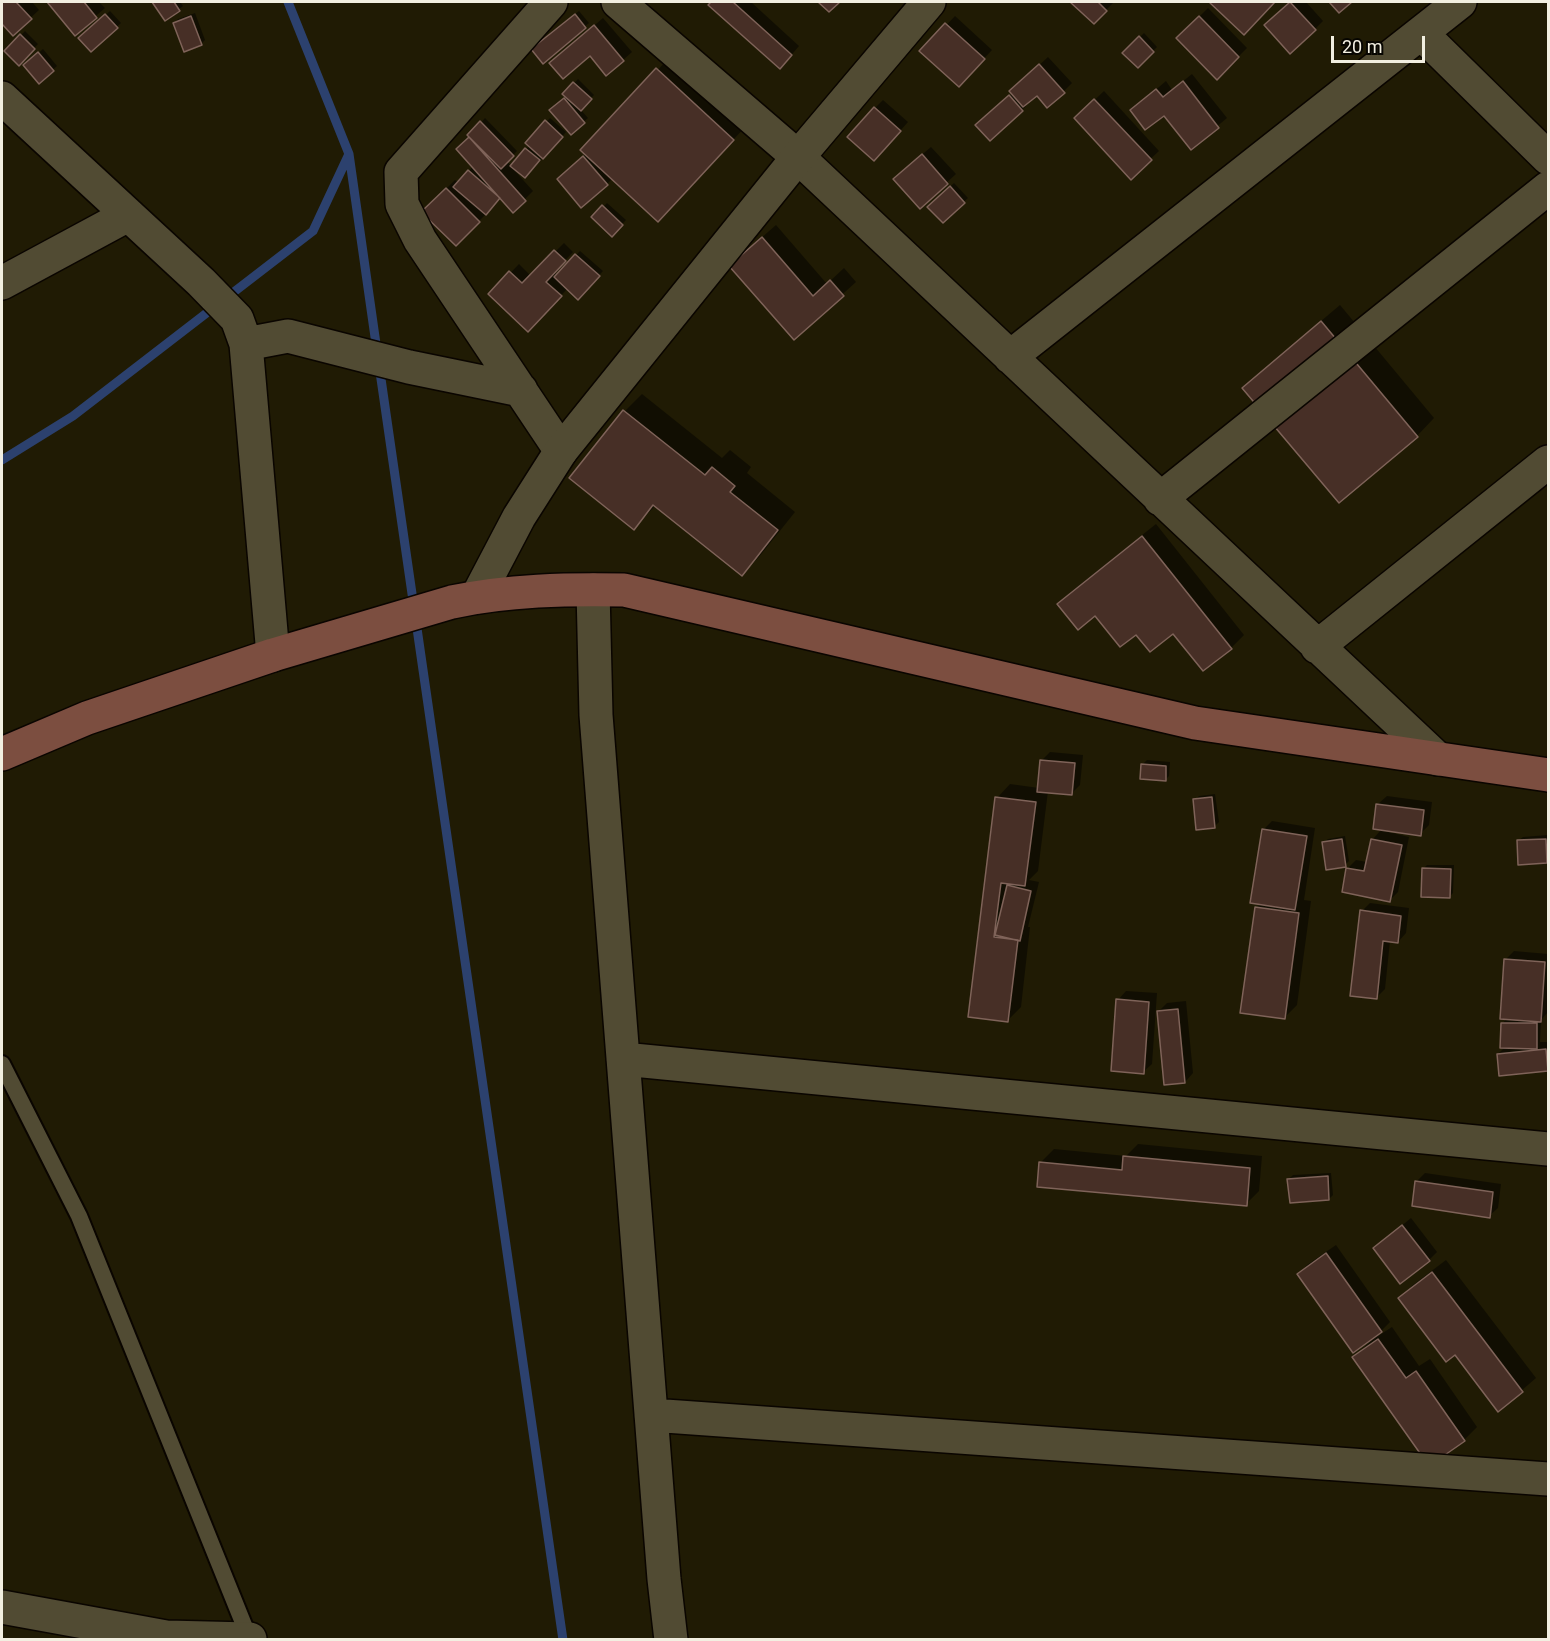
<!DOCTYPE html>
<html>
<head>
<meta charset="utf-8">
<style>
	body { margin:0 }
	#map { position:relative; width:1550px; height:1641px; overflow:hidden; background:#201b04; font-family:Roboto,sans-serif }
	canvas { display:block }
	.frame { position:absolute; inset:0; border:3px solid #f2efe1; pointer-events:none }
	.scale { position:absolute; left:1331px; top:36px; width:94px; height:27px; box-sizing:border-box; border:3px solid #f2efe1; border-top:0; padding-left:8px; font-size:18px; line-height:21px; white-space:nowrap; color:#f2efe1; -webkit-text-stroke:4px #070601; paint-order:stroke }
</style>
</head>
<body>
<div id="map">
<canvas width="1550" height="1641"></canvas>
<div class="frame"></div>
<div class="scale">20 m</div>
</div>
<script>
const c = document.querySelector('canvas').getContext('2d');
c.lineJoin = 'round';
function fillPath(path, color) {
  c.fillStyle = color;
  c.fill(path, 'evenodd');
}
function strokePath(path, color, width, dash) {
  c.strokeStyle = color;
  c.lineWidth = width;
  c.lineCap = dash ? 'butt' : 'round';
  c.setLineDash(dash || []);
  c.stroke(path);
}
fillPath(new Path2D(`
	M2,2h30l7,8 -26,24 -11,-12z
	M49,2h50l6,6 -30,26z
	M154,2h26l3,4 -17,13z
	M713,2h38l48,44 -11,13 -77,-55z
	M1072,2h42l-20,20z
	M1211,2h63l-30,30z
	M1290,2h16l17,19 -8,8 -49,-4z
	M1208,8l39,40 -30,30 -39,-40z
	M110,11l11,12 -30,27 -10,-12z
	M579,11l10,12 -46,38 -6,-16z
	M195,13l10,27 -4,4 -27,-21 4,-4z
	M955,16l37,34 -33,35 -37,-34z
	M603,18l29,34 -9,8 -33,-6 -39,9z
	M25,31l13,13 -19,20 -13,-13z
	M1144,33l13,14 -19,19 -14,-13z
	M43,49l14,17 -18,16 -10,-21z
	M670,56l76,70 -75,81 -58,-29 -6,6 -40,-13 19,-17z
	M1048,57l24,26 -8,8 -17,14 -10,-11 -13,11 2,1 -4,4 -45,15 36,-32 7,-10z
	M1192,74l35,44 -36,30 -27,-34 -32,-4 34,-29 6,9z
	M578,79l16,16 -14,14 8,9 -17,15 -16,-26 12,-11 -3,-2z
	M1104,91l55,60 -28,26 -55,-59z
	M883,100l25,22 -25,28 -8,-42z
	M485,118l32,33 -10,10 4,5 19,-21 -3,-2 23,-25 16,14 -37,41 -14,-2 18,20 -20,20 -13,-15 -12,16 -32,32 -33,-32 32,-32 4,3 14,-17 -15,-17z
	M931,147l25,27 -36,33 -16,-37z
	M954,183l14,15 -25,23 -14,-14z
	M607,203l19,17 -14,15 -19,-18z
	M776,225l51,59 17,-16 12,14 -62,56 -50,-85z
	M564,243l9,9 -19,20 3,3 23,-24 23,20 -25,27 -10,-10 -40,42 -38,-36 29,-30 12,12z
	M1340,305l94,113 -17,18 -78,65 -95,-113 18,-17z
	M642,394l80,64 8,-8 21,17 -4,6 48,39 -36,45 -17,17 -86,-69 -22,23 -63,-50 54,-67z
	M1156,524l88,111 -13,13 -58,-17 -37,2 -40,-19 -37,-10 13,-13z
	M1050,752l33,3 -3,30 -8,8 -24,-2 -10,80 -9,9 10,2 -11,45h2l-9,80 -13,13 -38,-5 27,-217 13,-14 29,4 2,-27z
	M1147,760l23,2 -1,14 -4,4 -22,-16z
	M1215,794l4,28 -4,4 -20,-26 4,-4z
	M1387,796l45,6 -3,23 -9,9 -42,-30z
	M1272,821l43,7 -11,72 7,1 -14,104 -13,13 -28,-110 5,-5 2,-73z
	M1381,830l28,7 -11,55 -8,8 -42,-32 8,-8 11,2 5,-22z
	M1548,835v24l-2,3 -27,-22 4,-3z
	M1345,836l4,25 -4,4 -21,-23 4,-3z
	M1427,865h27l-1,28 -3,3 -27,-27z
	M1370,903l39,5 -3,25 -8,9 -8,-1 -5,48 -8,8 -15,-86z
	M1514,951l34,3v58l-7,8 -1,22h8l-1,28 -49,-16 7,-7 -3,-23 5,-6 -2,-58z
	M1126,991l31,2 -5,71 -9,8 -25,-72z
	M1186,1001l7,72 -8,9 -26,-71 8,-8z
	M1138,1144l124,12 -3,35 -13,13 -205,-42 13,-13 72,7z
	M1331,1173l2,22 -4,4 -40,-20 4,-4z
	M1425,1173l76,11 -3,24 -9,8 -72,-35z
	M1411,1218l26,34 -8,8 -54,-12z
	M1336,1245l54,77 -13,13 1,1 14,-9 27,39 11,-7 47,68 -13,13 -110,-83 18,-17 -73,-66 8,-9z
	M1446,1260l90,118 -37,32 -43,-57 -56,-55 13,-13z`), '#0007');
strokePath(new Path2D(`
	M288,2l61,152 28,197
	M379,365l184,1275
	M2,460l71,-44 240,-185 36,-77`), '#2c416e', 9);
const building = new Path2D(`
	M2,2h14l16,17 -19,17 -11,-12z
	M47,2h37l13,16 -22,18z
	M152,2h22l6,9 -15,10z
	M711,2h22l59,53 -12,14 -72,-64z
	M818,2h22l-11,10z
	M1070,2h28l9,9 -13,13z
	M1209,2h66l-31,33z
	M1290,2l26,28 -26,24 -26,-29z
	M1329,2h23l-13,11z
	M105,14l13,14 -27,24 -13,-14z
	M575,14l11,14 -43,36 -12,-15z
	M191,16l11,29 -18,7 -11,-29z
	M1199,16l40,41 -22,23 -41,-42z
	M945,23l40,36 -26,28 -40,-36z
	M594,25l30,36 -18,15 -16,-20 -27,23 -14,-16z
	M20,34l15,15 -16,17 -15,-15z
	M1139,36l15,16 -16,16 -16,-15z
	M38,52l16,19 -15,13 -16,-19z
	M1039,64l26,29 -18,15 -10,-12 -14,11 -14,-16z
	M656,68l78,72 -76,82 -78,-72z
	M1183,81l36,47 -28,22 -27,-34 -19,14 -15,-20 26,-21 7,8z
	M573,82l19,17 -11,12 -19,-17z
	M1009,95l14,16 -33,30 -15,-16z
	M564,98l21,25 -14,12 -22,-25z
	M1094,99l58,61 -21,20 -57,-62z
	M874,107l27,24 -27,30 -27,-24z
	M545,120l18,17 -20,22 -18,-16z
	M480,121l34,35 -13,13 -34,-34z
	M469,137l57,64 -13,12 -57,-64z
	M525,148l15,12 -15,18 -15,-12z
	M922,154l26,30 -28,25 -27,-30z
	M583,156l25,29 -27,23 -24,-29z
	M468,170l32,28 -14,17 -33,-28z
	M950,186l15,17 -22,20 -16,-16z
	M446,188l34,34 -24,24 -35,-34z
	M602,205l21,20 -11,12 -21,-20z
	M762,237l51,59 17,-16 14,16 -50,44 -65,-74z
	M554,250l12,11 -20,21 16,14 -34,36 -40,-38 21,-23 13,12z
	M575,254l25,22 -22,24 -24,-23z
	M1321,321l97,116 -79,66 -97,-115z
	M623,410l82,65 7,-8 23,19 -5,6 48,38 -36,46 -89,-71 -19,25 -65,-52z
	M1142,536l90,113 -29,22 -30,-37 -23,18 -14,-17 -16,12 -25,-31 -17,14 -21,-26z
	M1040,760l35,3 -3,32 -35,-3z
	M1141,764l25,2v15l-26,-2z
	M995,797l41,5 -11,84 -24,-3 -7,54 24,3 -10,82 -40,-5z
	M1212,797l3,31 -19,2 -3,-31z
	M1376,804l48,6 -3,26 -48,-7z
	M1262,829l45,7 -12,74 -45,-7z
	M1342,839l4,28 -20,3 -4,-28z
	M1371,839l31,6 -12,57 -48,-10 4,-24 18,3z
	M1546,839l1,24 -29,2 -1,-25z
	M1422,868l29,1 -1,29 -29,-1z
	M1007,885l24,6 -11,50 -25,-6z
	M1255,907l44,6 -14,106 -45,-6z
	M1360,910l41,6 -3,27 -15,-2 -6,58 -27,-3z
	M1504,959l41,3 -4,60 -41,-3z
	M1116,999l33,3 -5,72 -33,-3z
	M1178,1009l7,74 -21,2 -7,-74z
	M1501,1023h36v26l-37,-1z
	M1546,1049l2,22 -49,5 -2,-22z
	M1123,1156l127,12 -3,38 -210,-19 2,-25 83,8z
	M1328,1176l1,24 -39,3 -3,-24z
	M1415,1181l78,11 -3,26 -78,-12z
	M1402,1225l28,36 -30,23 -27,-36z
	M1326,1253l56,79 -29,21 -56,-79z
	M1432,1272l91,120 -25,20 -43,-57 -9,7 -48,-64z
	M1378,1339l28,39 10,-7 49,70 -36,25 -77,-109z`);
fillPath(building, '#472f26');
strokePath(building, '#7f6359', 1.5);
const service = new Path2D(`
	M2,1064l77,152 171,424`);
const minor = new Path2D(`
	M551,2l-150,170 1,32 18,36 141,211
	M618,2l180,155 640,602
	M1421,33l127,125
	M2,98l199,184 36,37 9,25 27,311
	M2,283l126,-68
	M246,344l42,-8 121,31 112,23
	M1010,357l450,-355
	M1160,499l388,-311
	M593,590l3,125 68,864 7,61
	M1317,647l231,-185
	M623,1059l925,90
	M651,1415l897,64
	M2,1607l164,30 84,2`);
const tertiary = new Path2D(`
	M477,597l42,-80 42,-66 237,-294 131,-155`);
const secondary = new Path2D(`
	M2,754l85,-36 186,-63 179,-53c56,-12 115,-13 172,-12l571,133 353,52`);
strokePath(service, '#0a0500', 20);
strokePath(minor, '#0a0500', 36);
strokePath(tertiary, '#0a0500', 36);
strokePath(secondary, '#0a0500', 36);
strokePath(service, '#514b33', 16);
strokePath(minor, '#514b33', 33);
strokePath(tertiary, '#514b33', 33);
strokePath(secondary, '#7c4e40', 33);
</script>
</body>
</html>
